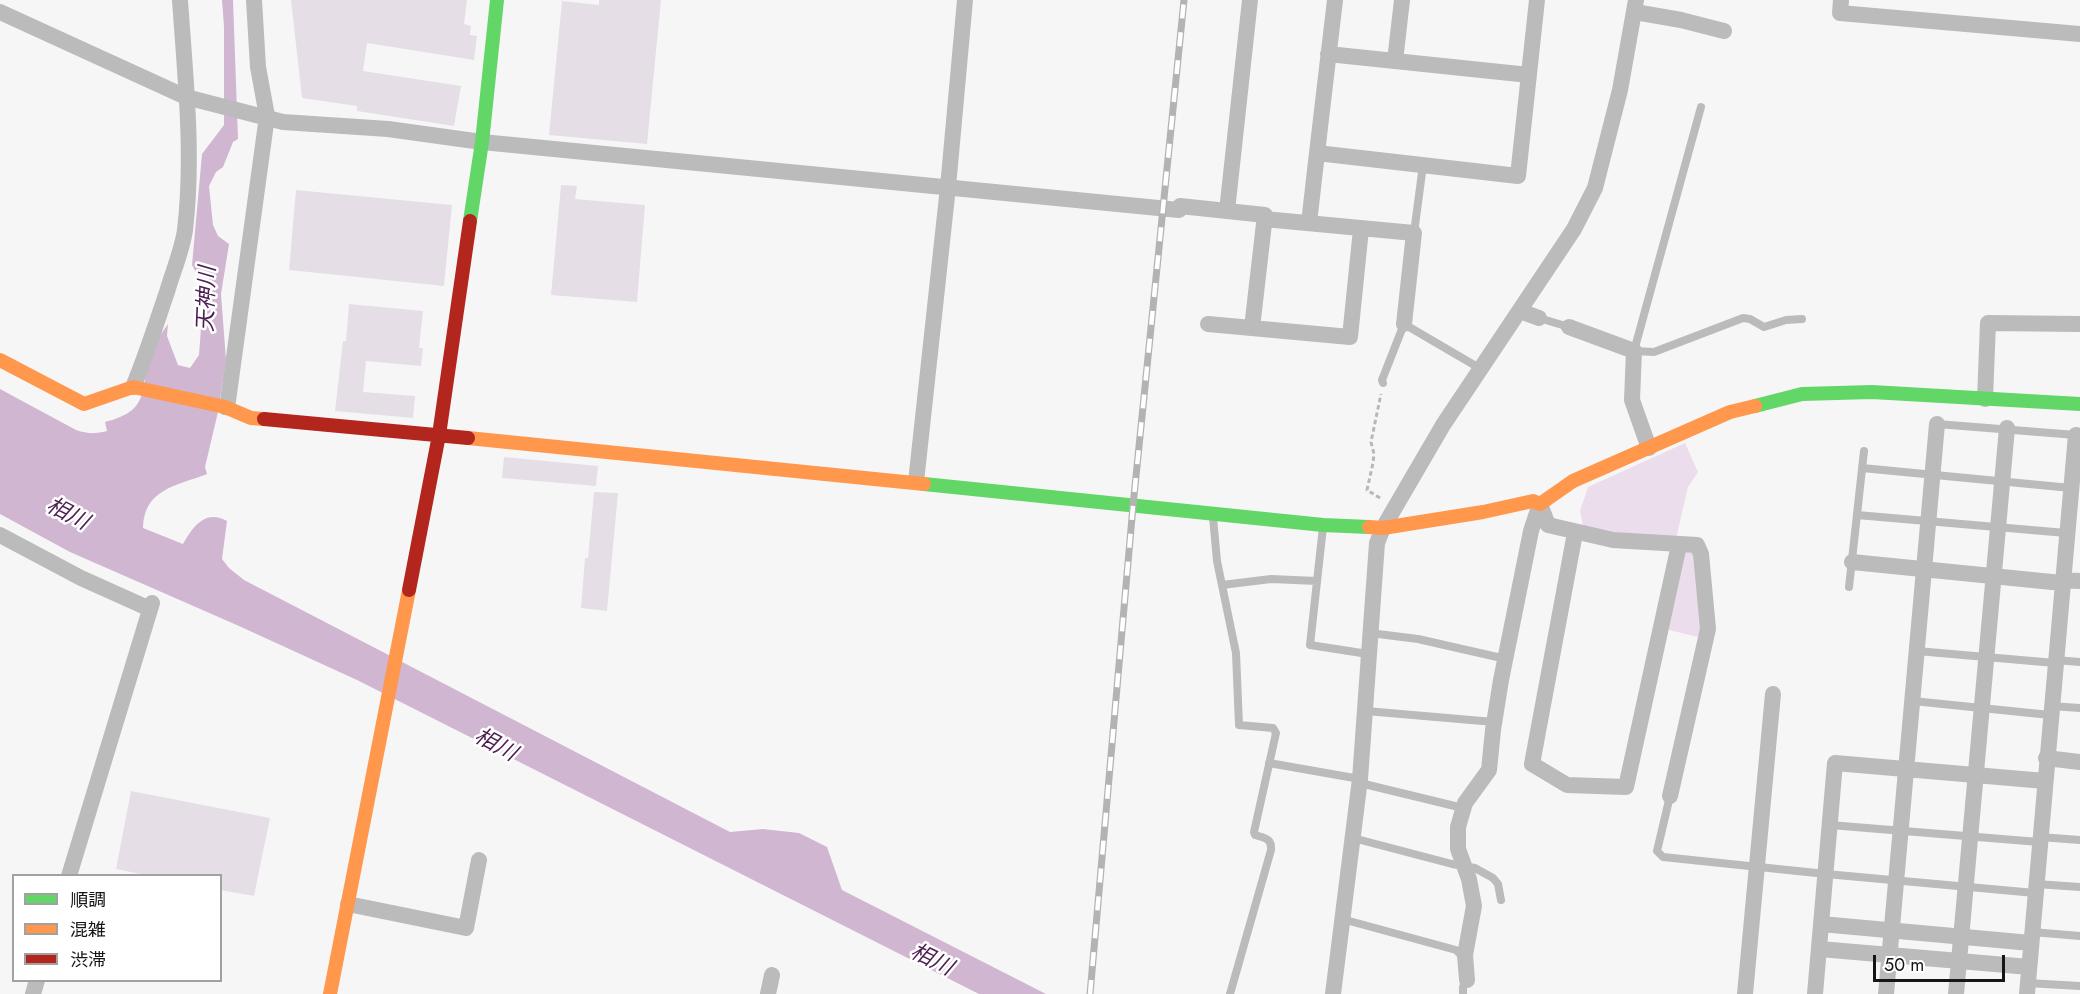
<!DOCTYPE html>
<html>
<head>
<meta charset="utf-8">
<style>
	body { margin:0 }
	#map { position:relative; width:2080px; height:994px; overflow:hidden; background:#f7f6f7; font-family:Jost,"Noto Sans JP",sans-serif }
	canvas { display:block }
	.legend { position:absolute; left:12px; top:874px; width:210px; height:108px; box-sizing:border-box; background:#fff; border:2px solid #a2a1a2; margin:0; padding:8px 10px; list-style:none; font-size:18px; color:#161517 }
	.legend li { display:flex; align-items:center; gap:12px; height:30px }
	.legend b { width:30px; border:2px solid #a2a1a2 }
	.scale { position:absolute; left:1873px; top:955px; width:132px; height:27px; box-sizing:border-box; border:3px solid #161517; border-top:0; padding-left:8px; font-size:18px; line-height:21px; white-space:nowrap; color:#161517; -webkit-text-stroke:4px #fff; paint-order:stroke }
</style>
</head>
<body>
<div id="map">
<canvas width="2080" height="994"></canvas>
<ul class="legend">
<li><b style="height:8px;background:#63d668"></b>順調</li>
<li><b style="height:8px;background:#ff974d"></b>混雑</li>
<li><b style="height:8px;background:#b3261e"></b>渋滞</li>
</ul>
<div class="scale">50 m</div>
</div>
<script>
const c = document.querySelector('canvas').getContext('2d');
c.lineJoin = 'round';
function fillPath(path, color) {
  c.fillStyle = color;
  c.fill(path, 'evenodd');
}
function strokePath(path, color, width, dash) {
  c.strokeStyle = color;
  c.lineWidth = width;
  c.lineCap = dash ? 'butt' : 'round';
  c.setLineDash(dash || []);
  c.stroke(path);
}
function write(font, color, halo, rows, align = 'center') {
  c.font = font + ' Jost,"Noto Sans JP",sans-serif';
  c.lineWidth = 5;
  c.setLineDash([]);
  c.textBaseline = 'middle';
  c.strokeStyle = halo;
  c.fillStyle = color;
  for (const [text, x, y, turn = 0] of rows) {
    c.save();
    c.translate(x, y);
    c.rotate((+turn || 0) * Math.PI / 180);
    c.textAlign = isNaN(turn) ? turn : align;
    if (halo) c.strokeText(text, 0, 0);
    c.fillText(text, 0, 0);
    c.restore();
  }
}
fillPath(new Path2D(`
	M1685,443l13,29 -10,15 -12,52 -92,-9 -4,-19 8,-24z
	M1685,549l12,4 5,85 -37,-9z`), '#ebddec');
fillPath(new Path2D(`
	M222,0h11l5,139 -5,3 -10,25 -7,5 -7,14 4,39 5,11 11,8 -8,50 5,66 -8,52 -13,55 2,7c-31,12 -63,15 -64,54l40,16c10,-18 23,-35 44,-23l-5,38 7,9 15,12 486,252 33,-3 36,4 28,14 15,43 204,104h-67l-622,-314 -118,-54 -169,-74 -70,-38v-125l76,41c12,4 19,4 31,1l-2,-9c48,-12 34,-34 46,-71 3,-9 12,-19 17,-27l-1,12 11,29 12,3 9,-13 5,-68 -12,-22 10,-111 22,-29v-98z`), '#d0b6d1');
fillPath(new Path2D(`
	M291,0h176l-3,24 7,2 -1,9 7,1 -3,24 -107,-17 -4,28 98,15 -7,40 -97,-15v-5l-55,-8z
	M599,0h62l-14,144 -98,-9 13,-134 37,4z
	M561,185l16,1 -2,13 70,6 -8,97 -86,-7z
	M296,190l156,15 -8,81 -155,-16z
	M349,304l74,7 -4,37h4l-2,18 -55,-5 -3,31 52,4 -2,22 -78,-7 8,-70h3z
	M504,457l94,9 -2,20 -94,-8z
	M594,492l24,1 -11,118 -26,-3 4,-50h3z
	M131,791l139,27 -16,78 -34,-6v-14h-70l-34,-7z`), '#e6dee7');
strokePath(new Path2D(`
	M1380,498l-13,-8 6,-27 1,-9 -3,-12 10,-48`), '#b8b7b7', 3, [4.5, 3]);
strokePath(new Path2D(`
	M1701,107l-67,244 20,1 89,-34 7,1 14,8 22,-7 16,-1
	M1414,233l9,-68
	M1539,318l30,9
	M1383,383l-1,-3 22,-56 77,45
	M1937,424l139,11
	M1862,468l209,20
	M1857,515l209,18
	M1213,517l4,44 19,92 3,72 34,3 3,5 -22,99 1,3c9,3 17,3 16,15l-41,144
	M1323,527l-13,118 58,9
	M1222,585l49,-6 46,2
	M1849,587l15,-136
	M1370,633l48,6 88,20
	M1917,651l138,12
	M2056,660l24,2
	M1913,701l137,14
	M2051,706l29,2
	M1366,711l128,11
	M1269,763l91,16
	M1360,783l103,25
	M1670,796l-13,55 6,6 163,17 209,19
	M1830,825l209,17
	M2040,837l40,3
	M1353,838l99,26 23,4 18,10 5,6 3,16
	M2036,884l44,3
	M1342,919l114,31 9,9
	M2032,932l48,4
	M2027,983l53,3
	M1463,994v-7l4,-7`), '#bcbbbc', 8);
strokePath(new Path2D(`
	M1335,0l-18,153 201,23 19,-176
	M1841,0l-1,13 240,21
	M0,12l186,85 97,25 105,7 94,13 697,68 1,-4 85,9 -13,113
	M1635,12l46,8 43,11
	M1328,54l67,7 7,-61
	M1395,61l134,14
	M1227,211l23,-211
	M1264,219l150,14 -10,91
	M1309,223l8,-70
	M1520,311l19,7
	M1208,324l142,13 11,-108
	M1569,327l65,24 -2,49 17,48
	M133,387c13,-31 23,-63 34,-95 6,-21 15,-41 18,-62 9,-76 0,-155 -5,-230
	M1985,399l3,-76 92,1
	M225,407l3,-6 39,-285 -9,-49 -4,-67
	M916,482l32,-295 17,-187
	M1540,504l8,21 65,15 84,5 4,9 7,75 -38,167
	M1575,533l-43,231 35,21 59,2 53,-242
	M0,535l81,43 69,31
	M1852,562l210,21
	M2062,580l18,1
	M2046,758l34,4
	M69,876l83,-273
	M348,904l118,24 13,-68
	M1821,924l210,19
	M1820,949l209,18
	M1467,980l-2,-25 9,-49 -5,-27 -11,-30v-22l7,-24 24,-33 4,-40 8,-50 30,-149 9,-27
	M33,994l4,-14
	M768,994l4,-19
	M1333,994l27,-215 17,-236 6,-15 60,-103 131,-196 21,-41 25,-98 16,-90
	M1745,994l28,-300
	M1815,994l20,-231 210,18
	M1886,994l51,-570
	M1956,994l51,-566
	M2027,994l49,-559`), '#bcbbbc', 16);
strokePath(new Path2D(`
	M470,221l12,-79 15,-142
	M1755,406l47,-12 70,-2 208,12
	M924,484l399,41 46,2`), '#63d668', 14);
strokePath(new Path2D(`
	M0,360l84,44 49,-17 92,20 26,11 13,1
	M468,438l456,46
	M1369,527l14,1 100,-16 50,-11 7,3 33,-23 157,-69 25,-6
	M330,994l79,-404`), '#ff974d', 14);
strokePath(new Path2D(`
	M264,419l204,19
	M409,590l30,-155 31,-214`), '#b3261e', 14);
const rail = new Path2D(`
	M1090,994l43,-488 51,-506`);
strokePath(rail, '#b4b3b3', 7);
strokePath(rail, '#fff', 4.5, [14]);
write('italic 22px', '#4d1f51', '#fff', [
	["天神川",208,299,-88],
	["相川",67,515,27],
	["相川",495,746,28],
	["相川",931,961,26]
]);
</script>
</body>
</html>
